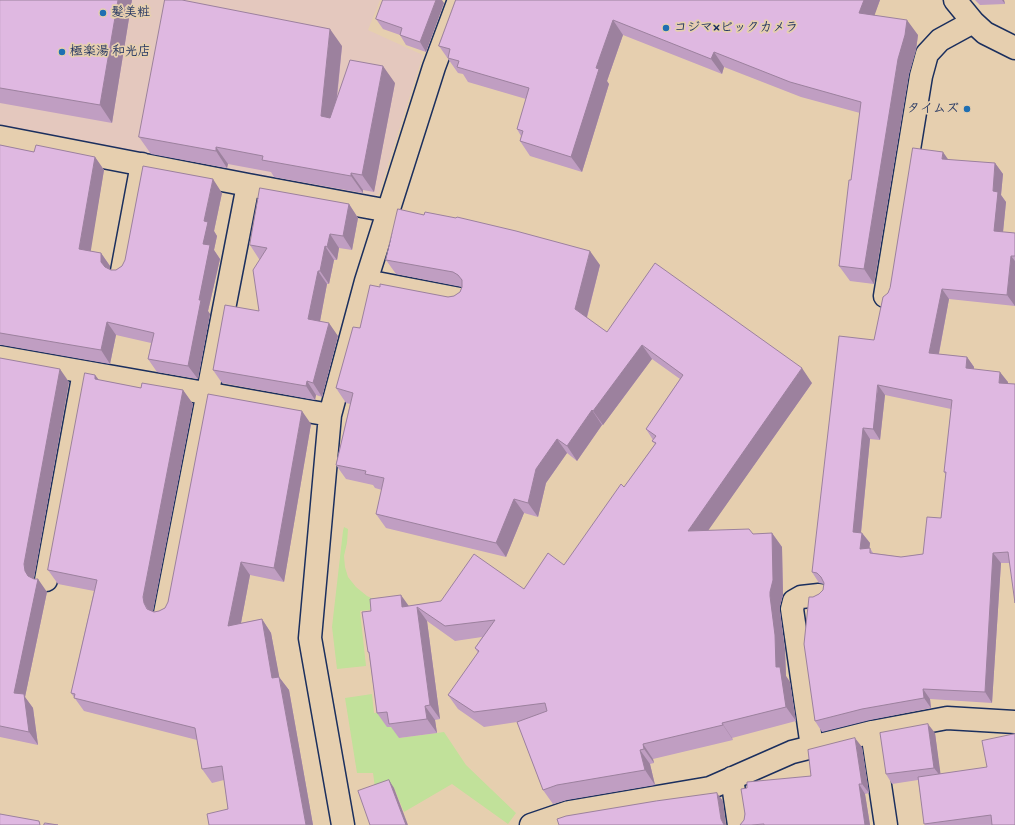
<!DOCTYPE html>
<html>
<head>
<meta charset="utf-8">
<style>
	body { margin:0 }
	canvas { display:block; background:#e6cfaf }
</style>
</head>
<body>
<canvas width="1015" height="825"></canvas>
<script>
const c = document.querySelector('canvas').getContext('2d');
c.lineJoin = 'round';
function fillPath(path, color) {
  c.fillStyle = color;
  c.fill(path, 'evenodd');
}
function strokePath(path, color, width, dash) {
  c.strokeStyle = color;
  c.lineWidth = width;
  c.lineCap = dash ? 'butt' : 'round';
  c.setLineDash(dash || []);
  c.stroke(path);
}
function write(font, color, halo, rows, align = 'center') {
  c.font = font + ' Pangolin,"Klee One",sans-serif';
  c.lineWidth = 3.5;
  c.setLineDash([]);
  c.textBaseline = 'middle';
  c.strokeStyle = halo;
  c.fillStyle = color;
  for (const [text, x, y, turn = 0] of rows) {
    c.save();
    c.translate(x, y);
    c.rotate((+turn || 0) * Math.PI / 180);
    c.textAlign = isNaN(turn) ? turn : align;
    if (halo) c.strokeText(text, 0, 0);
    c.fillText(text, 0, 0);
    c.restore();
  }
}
fillPath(new Path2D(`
	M0,0h380l-12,30 55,25 -44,138 -8,6 -371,-69z`), '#e4c8be');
fillPath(new Path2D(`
	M344,527l4,2 -1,14 -3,13 1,11 3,10 8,10 11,9 24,11 -31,4 6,55 -29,3 -5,-42 11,-96z
	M372,694l2,19 11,-1 12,14 2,12 45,-6 22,33 50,48 -8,11 -56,-40 -48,28 -10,-24 -18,7 -3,-22h-16l-12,-75z`), '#c1e19a');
const minor = new Path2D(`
	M955,0l18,22 12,11 30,15
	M0,137l248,48 141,26
	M122,271l20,-107
	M366,281l94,18
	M885,296l36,-220 6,-22 13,-14 33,-18
	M0,357l330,58
	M46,580l38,-208
	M165,613l83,-428
	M872,732l14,93
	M812,747l-20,-138 2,-8 7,-4 18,-2
	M732,778l7,47
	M343,825l-33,-187 20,-223 36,-134 68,-214 25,-67
	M531,825l38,-13 141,-24 82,-36 80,-20 75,-14 68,4`);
strokePath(minor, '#1b2f5e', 25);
strokePath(minor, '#e6cfaf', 22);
fillPath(new Path2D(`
	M0,0h132l-20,123 -112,-20z
	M456,0h424l-6,15 44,20 -2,15 -7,24 -35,210 -24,-3 -11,-15 12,-86 9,-67 -59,-16 -77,-30 -2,7 -99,-39 -16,46 2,3 -27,88 -52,-16 -10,-15 1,-5 -4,-7 9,-30 -58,-17 -5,-8 -5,-1 -19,-27z
	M975,0h29l1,4 -25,1z
	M444,3l-18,49 -20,-7 -6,-10 -17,-6 -7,-10z
	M342,46l-5,53 58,-16 -21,109 -11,-2v3l-89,-16 -3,-5 -43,-8 -1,4 -76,-14 -12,-17z
	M0,145l34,7 61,5 9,13 -14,81 11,2 9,13v4h6l6,-4 100,-73 -8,38 3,5 -3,14 6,9 -12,52 2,3 -12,65 -41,-7 -9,-13 3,-16 -35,-8 -6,29 -108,-19h-2z
	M948,160l47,3 8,11 -2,21 5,7 -3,30 12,1v73l-66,-7 -10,55 28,3 7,10v2l34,13 2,181h-9l-9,140 -62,-4 1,9 -61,12 -48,12 -7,-11 -2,-124 6,-3 4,-4 1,-6 -5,-1 -7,-11 62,-232 14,-47zM885,395l66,14 -7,63 2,3 -5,43 -18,36 -22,3 -28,-4 -3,-5 -1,1 1,-6 -8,-10h-1l9,-94 10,1z
	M349,204l9,14 -6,32 -13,-2 -2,12h-3l-5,24h-2l-7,37 18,15 -16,61 -6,-2 -1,5 -93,-17 -9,-13 46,-59 1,-52h-1l-9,-14z
	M386,260l214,5 -13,53 20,14 205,51 -104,147 45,4 19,-1 10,14 1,48 -3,11v5l5,39 1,26 4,6 6,39 -64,17 1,2 -80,19 1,4 -4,1 5,21 -88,15 -14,4 -10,-14 -26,-68 -33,5 -26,-18 -10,-14 30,-42 -3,-5 7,-11 -27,4 -28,-20 13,98 -5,1 2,13 -38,5 -8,-11h-4l-10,-14 -8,-59 -1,-2 41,-46 115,-17 40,-24 60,-78 31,-43 -3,-3 1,-1 -7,-11 34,-50 -28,-20 -49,66h-1l-25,36 -10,-8 -21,30 -8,34 -14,-4 -18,44 -120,-29 -10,-14 6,-24 -7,-2 -2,-3 -27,-6 -10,-14 14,-61 -4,-1 -10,-15 24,-60 20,-41 68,10 6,-1 6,-4 2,-5 -66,-13z
	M0,358l69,24 -35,196v1l13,13 -22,105 8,11 5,37 -38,-8z
	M95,375l4,5 42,8 42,2 10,14 -40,207 1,1 5,-1 6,-3 146,-184 -27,158 -34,-7 -9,48 21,-4 9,14 8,44 10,13 24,135h-104l19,-16 -4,-29 -12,3 -10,-14 -5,-29 -113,-29 -13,-18 23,-102 -36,-7 -10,-14z
	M935,733l5,41 75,51h-90l-7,-45 -26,4 -6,-10z
	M862,747l7,46 -4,1 5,31h-130l4,-5 3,-32 64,-12z`), '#c09ec2');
fillPath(new Path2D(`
	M118,0h14l-20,123 -12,-18z
	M436,0h6l2,3 -18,49 -6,-10z
	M864,0h16l-10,28 -11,-15z
	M1002,0h2l1,4z
	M613,20l10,15 -16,46 2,3 -27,88 -11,-15 25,-89z
	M907,20l11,15 -2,15 -7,24 -35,210 -10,-15 34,-210z
	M330,29l12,17 -9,87 -12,-17z
	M714,52l10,15 -2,7 -11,-15z
	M383,66l12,17 -21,109 -12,-17z
	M216,147l12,17 -1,4 -11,-17z
	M943,152l7,10 -8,-3z
	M95,157l9,13 -15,92 -10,-13z
	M995,163l8,11 -2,21 5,7 -4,40 -8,-11 -1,-40z
	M351,173l12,17v3l-12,-17z
	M213,179l9,14 -8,38 3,5 -3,14 6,9 -12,52 2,3 -12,65 -10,-13 11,-66 5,-79z
	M349,204l9,14 -6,32 -9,-14z
	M330,234l9,14 -2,12 -10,-13z
	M325,246l9,14 -5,24 -9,-13z
	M590,251l10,14 -15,59 -10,-15z
	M101,253l9,13v10l-9,-14z
	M1011,256l4,5v45l-8,-11z
	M318,271l9,13 -9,48 -10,-13z
	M942,289l7,10 -12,64 -8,-10z
	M107,322l9,13 -6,29 -9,-14z
	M329,323l9,13 -16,61 -9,-14z
	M642,345l10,14 -49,66 -10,-14z
	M967,357l7,10 -1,11 -7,-10z
	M802,368l10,15 -114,162 -10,-14z
	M60,369l9,13 -35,196v6l4,-5 9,13 -22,105 8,11 5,37 -9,-13 -15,-39 11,-122 -1,-7z
	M1000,372l8,10 -1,11 -8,-10z
	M95,375l10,13 -10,-9z
	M307,381l9,14 -1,5 -9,-14z
	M878,385l7,10 -5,45 -7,-11z
	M183,390l10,14 -40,207v6l-9,-14 -1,-6z
	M592,410l10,15 -25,36 -10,-15z
	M302,411l9,13 -27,158 -10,-14z
	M863,428l7,11 -10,103 -7,-10z
	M557,439l10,14 -21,30 -8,34 -10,-14 8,-34z
	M514,499l10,14 -18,44 -10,-14z
	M772,533l10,14 1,48 -3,11v5l5,39 1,26 4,6 6,39 -10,-14 -10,-40 -6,-71z
	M862,533l8,10 -2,17 -8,-11z
	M993,553l8,10 -9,140 -7,-11z
	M241,562l9,13 -12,64 -10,-13z
	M401,595l10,14 -9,-2z
	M417,607l10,14 13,98 -10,-14z
	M262,619l9,14 11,58 -10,-13z
	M279,677l10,13 24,135h-7z
	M923,689l7,10 1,9 -7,-10z
	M425,706l10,14 2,13 -10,-14z
	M722,723l10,15 1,2 -10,-15z
	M928,724l7,9 6,44 -7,-9z
	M855,738l7,9 7,46 -7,-9z
	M643,744l10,15 1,4 -10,-14z
	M640,750l10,14 5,21 -10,-15z
	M389,780l5,8 14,37h-2z
	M859,784l6,10 5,31h-5z
	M717,793l6,8 3,24h-2l-3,-6z`), '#9c819e');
const building = new Path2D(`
	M0,0h118l-18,105 -100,-17z
	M165,0h17l148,29 -9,87 9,2 20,-58 33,6 -21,109 -11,-2v3l-89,-16 1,-4 -47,-9v4l-77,-14z
	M383,0h53l-16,42 -20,-7 2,-7 -26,-9z
	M456,0h408l-5,13 48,7 -2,15 -7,24 -34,210 -25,-3 10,-86h2l10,-78 -71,-20 -76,-30 -3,7 -98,-39 -17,48 3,1 -28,88 -51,-16 3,-10 -6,-2 12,-41 -72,-21 2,-6 -11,-3 2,-9 -11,-3z
	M0,145l34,7 2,-7 59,12 -16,92 22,4v9l4,5 6,3h5l6,-4 3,-6 18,-94 70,13 -9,42 4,1 -5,22 7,1 -11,55h2l-13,66 -40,-7 6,-26 -47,-11 -6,28 -101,-17z
	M913,148l30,4 -1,7 53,4 -2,28 5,1 -4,39 21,2v23h-4l-4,39 -65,-6 -13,64 38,4 -1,11 34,4 -1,11 16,1v219l-7,-51 -15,1 -8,139 -62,-3 1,9 -62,11 -47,12 -11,-77 5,-47h4l6,-3 4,-4 1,-7 -3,-6 -4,-4 -5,-1 27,-236 35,4 9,-43 5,-4 2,-5zM878,385l74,15 -8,72h2l-5,46 -14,-1 -4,37 -22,3 -31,-4v-5l-10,1 2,-16 -9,-1 10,-104 10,1z
	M260,188l89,16 -6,32 -13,-2 -3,13 -2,-1 -5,25h-2l-10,48 21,4 -16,60 -6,-2 -1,5 -93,-16 12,-65 34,6 -6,-41 14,-22 -17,-3z
	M398,209l26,6 1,-3 31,6 1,-1 59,14 74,20 -15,58 32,23 48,-69 147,105 -114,163 61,-2 4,5 19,-1 1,47 -3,12v4l5,39 1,32h4l6,40 -64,16 1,2 -80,19 1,5 -4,1 5,20 -88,15 -14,5 -26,-68 30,-11 -2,-8 -71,9 -26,-17 31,-44 -4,-3 20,-28 -50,6 -28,-19 13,98 -5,1 2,13 -38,5 -2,-12 -10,1 -8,-61h-1l-6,-40 9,-1 -1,-12 31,-4 1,12 39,-6 33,-47 50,35 24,-36 16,12 57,-81 3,3 32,-44 -4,-2 4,-5 -10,-7 37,-54 -41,-30 -49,66 -1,-1 -25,36 -10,-7 -21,30 -8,34 -14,-4 -18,44 -120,-29 8,-36 -19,-4 1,-3 -30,-6 17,-72 -17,-5 17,-61 7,1 10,-43 10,2v-3l68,13 6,-1 6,-4 2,-5v-7l-4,-5 -5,-3 -67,-12z
	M0,358l60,11 -36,195 1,7 3,5 6,3h4l-24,114 10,1 5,38 -29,-6z
	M85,373l10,2v4l46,9 1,-5 41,7 -40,207 1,6 3,6 7,3 5,-1 6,-3 3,-6 40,-208 94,17 -28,157 -33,-6 -13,64 34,-7 10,59 7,-1 27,148h-97l-2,-11 21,-5 -6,-43 -20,3 -7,-41 -121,-30 1,-4 -4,-1 26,-113 -49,-10z
	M928,724l6,44 -48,6 -6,-41z
	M1015,734v91h-23l-1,-10 -67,9 -6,-47 69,-10 -5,-26z
	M855,738l7,46h-3l6,41h-101v-1l-13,1h-11l4,-5 1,-6 -4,-25 6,-1v-6l64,-6 -3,-26z
	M389,780l17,45h-36l-12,-34z
	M717,793l4,26 3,6h-165l-2,-6 9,-3 90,-15z
	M0,814l39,7 1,4h-40z
	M45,823l13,2h-14z`);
fillPath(building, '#dfb8e1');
strokePath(building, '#9c819e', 1);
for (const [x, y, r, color] of [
	[103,13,4,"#1f6fb2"],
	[666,28,4,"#1f6fb2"],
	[62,52,4,"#1f6fb2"],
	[967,109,4,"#1f6fb2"]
]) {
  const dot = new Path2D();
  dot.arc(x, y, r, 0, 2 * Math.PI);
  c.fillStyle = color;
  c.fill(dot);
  strokePath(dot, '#e6cfaf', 1.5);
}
write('bold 13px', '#1b2f5e', '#e6cfaf', [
	["髪美粧",111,13],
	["コジマ×ビックカメラ",674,28],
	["極楽湯 和光店",70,52],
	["タイムズ",959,109,"right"]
], 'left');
</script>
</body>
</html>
